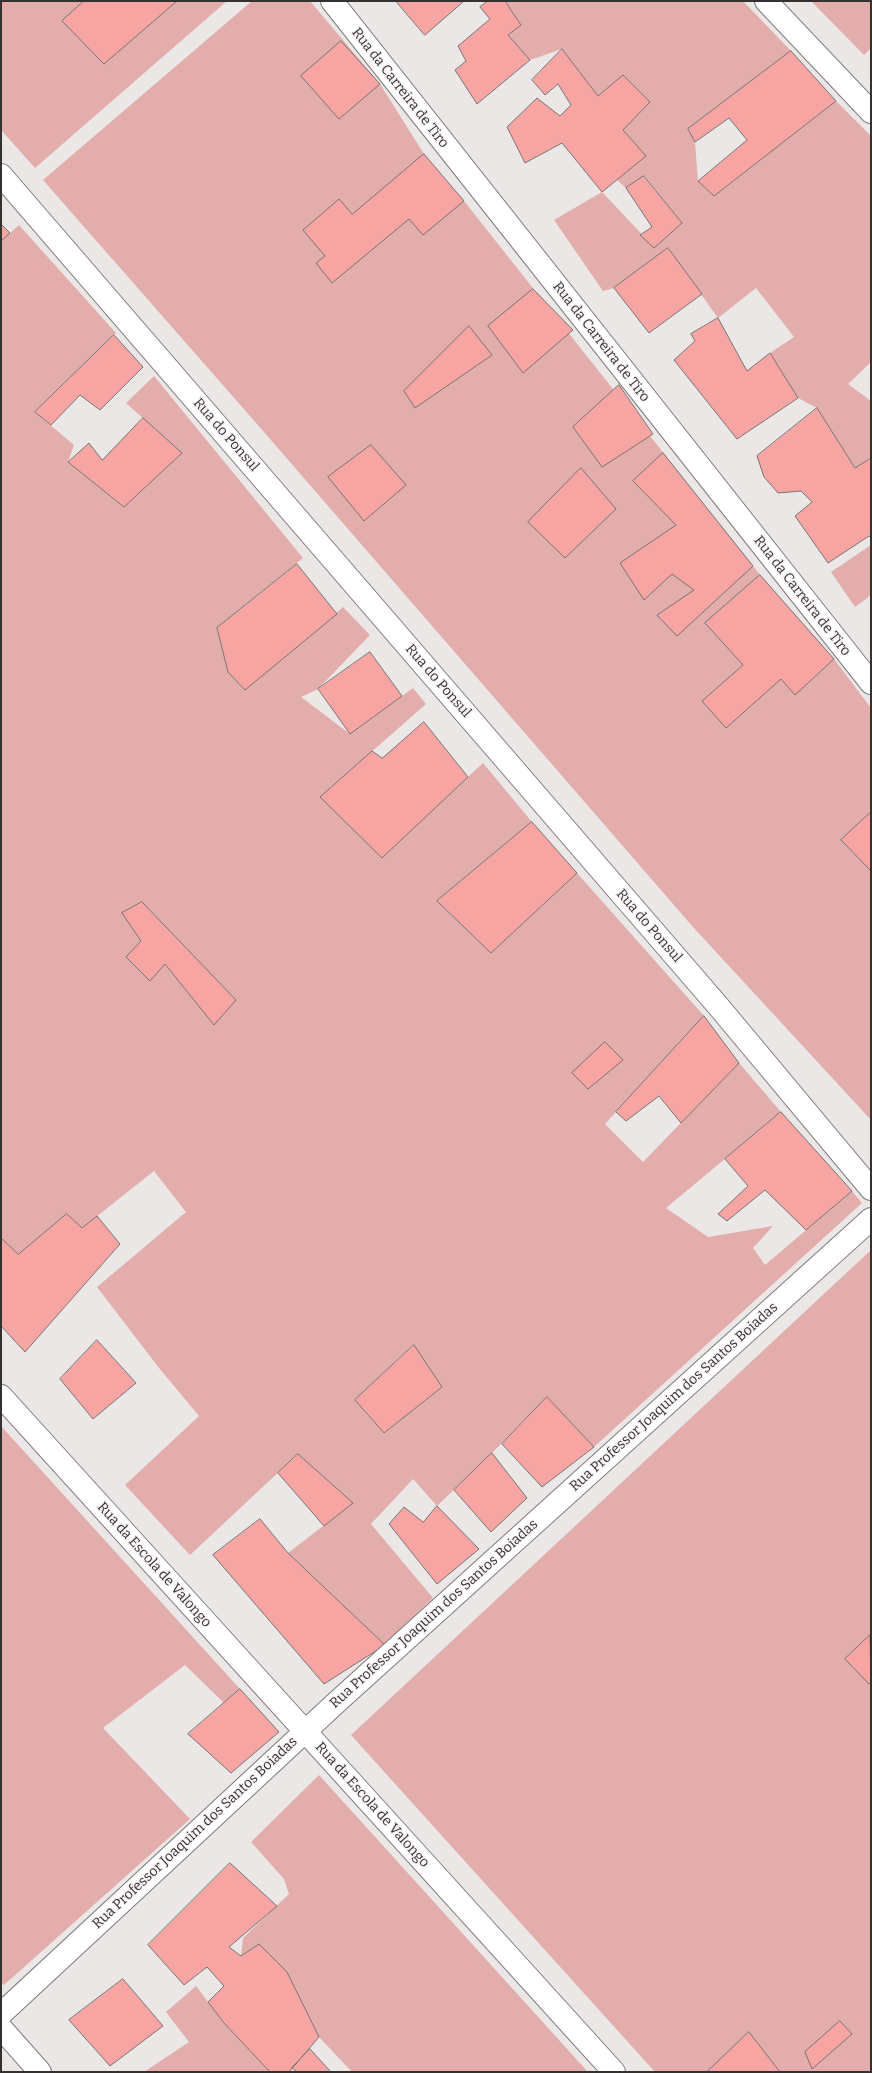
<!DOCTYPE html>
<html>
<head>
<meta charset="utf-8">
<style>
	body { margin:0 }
	#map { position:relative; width:872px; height:2073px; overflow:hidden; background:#ebe7e7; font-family:Bitter,serif }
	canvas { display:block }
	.frame { position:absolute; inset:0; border:2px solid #333231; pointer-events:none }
</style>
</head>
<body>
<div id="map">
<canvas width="872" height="2073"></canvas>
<div class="frame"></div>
</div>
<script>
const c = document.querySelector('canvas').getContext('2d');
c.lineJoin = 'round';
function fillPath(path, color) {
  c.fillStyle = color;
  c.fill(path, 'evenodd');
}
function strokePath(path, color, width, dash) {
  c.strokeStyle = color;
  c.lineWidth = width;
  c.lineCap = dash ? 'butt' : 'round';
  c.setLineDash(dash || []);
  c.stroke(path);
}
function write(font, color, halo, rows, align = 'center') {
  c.font = font + ' Bitter,serif';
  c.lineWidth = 3;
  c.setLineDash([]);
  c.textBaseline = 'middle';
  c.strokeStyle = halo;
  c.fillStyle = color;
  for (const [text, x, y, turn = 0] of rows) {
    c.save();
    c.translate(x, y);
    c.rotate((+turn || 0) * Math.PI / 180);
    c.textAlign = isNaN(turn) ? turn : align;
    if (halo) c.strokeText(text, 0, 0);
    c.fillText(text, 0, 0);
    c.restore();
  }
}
fillPath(new Path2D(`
	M1,1h226l-192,167 -34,-38z
	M252,1h58l70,83 44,70 40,47 297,375 73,83 37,49v412l-178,-193 -436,-503 -214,-244z
	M505,1h238l48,50 -103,78 7,13 3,39 16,15 122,-95 35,35v226l-23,22 23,17v57l-16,10 -38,-60 -19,-10 -28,-45 24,-16 -38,-49 -38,30 -50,-70 -54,40 -11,3 -49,-71 48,-28 52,55 28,-24 -37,-47 -19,12 -9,-8 29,-24 -23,-26 26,-28 -26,-27 -25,21 -36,-47 -32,11 -22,-25 13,-10z
	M811,1h60v47l-7,7z
	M19,225l97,108 -81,79 39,33 -6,17 56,45 58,-54 -56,-50 28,-27 149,182 -86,70 11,44 17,18 98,-83 27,28 -52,54 -17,8 49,37 63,-46 13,16 -106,93 62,60 101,-94 49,59 -95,79 54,52 86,-80 127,143 -99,108 38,38 96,-99 42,49 -115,96 42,29 65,-11 -20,22 12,17 87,-74 10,12 -268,244 -47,-50 -55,56 -55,53 -24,-27 -42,45 62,74 -48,47 -97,-92 65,-50 -55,-49 -108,101 -65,-70 74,-69 -40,-48 -62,-81 89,-75 -32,-41 -72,57 -15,-14 -49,40 -17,-16v-997zM142,902l94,98 -22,24 -49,-60 -15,17 -23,-23 14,-17 -18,-28zM413,1345l29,42 -58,46 -29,-33z
	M871,545v50l-16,12 -24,-35z
	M871,1250v822h-216l-304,-337z
	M1,1426l239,263 -16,14 -39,-38 -82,63 87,91 -186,166 -3,-3z
	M319,1775l269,297h-236l-33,-35 -32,-65 -28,-28 -18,12 2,-18 46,-44 -5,-15 -33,-37z
	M196,1986l28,37 46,49h-126l45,-30 -23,-30z`), '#e2adab');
const building = new Path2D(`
	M84,1h93l-73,63 -42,-43z
	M396,1h66l1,1 -38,33z
	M488,1h17l16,24 -13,10 22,25 -53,44 -22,-34 11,-9 -8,-15 32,-27 -10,-12z
	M341,41l39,43 -41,35 -38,-43z
	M562,49l36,47 25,-21 27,27 -27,28 23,26 -44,36 -40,-49 -37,20 -18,-36 30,-29 23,18 11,-11 -13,-21 -13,11 -13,-15z
	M791,51l45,50 -122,95 -16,-15 49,-41 -18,-22 -34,24 -7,-13z
	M424,154l40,47 -41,34 -14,-16 -77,64 -16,-20 9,-7 -22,-26 36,-31 13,15z
	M644,176l38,47 -28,25 -14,-13 12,-8 -26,-39z
	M1,224l9,9 -9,8z
	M668,248l34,46 -53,39 -35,-45z
	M533,289l40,41 -50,43 -35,-47z
	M718,318l29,53 23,-18 28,45 -61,41 -63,-79 21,-19 -4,-7z
	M469,326l23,29 -77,53 -11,-17z
	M114,335l29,32 -43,43 -20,-15 -29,30 -16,-13z
	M619,385l34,49 -51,33 -29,-40z
	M817,408l38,60 16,-10v80l-2,-2 -41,27 -33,-47 17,-14 -11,-11 -23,2 -14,-16 -7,-21z
	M143,418l39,35 -58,54 -56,-45 21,-19 13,17z
	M371,445l35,40 -42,36 -36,-44z
	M663,453l90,113 -76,70 -20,-21 37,-25 -22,-16 -28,26 -24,-37 56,-38 -43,-44z
	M581,468l35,41 -51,49 -37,-36z
	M297,564l40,50 -92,76 -17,-18 -11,-44z
	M760,575l74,84 -39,36 -14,-16 -55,49 -24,-27 41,-36 -38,-42z
	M370,652l32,44 -52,38 -32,-45z
	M424,722l44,55 -86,81 -62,-61 52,-46 10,7z
	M871,812v59l-30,-31z
	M532,822l45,51 -86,80 -54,-52z
	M142,902l94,98 -22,25 -49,-61 -15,17 -24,-24 15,-16 -19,-28z
	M704,1016l35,47 -58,60 -22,-27 -33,25 -10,-9z
	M605,1042l18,18 -35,29 -16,-16z
	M781,1112l71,79 -46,39 -41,-40 -38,31 -9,-7 30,-28 -23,-27z
	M67,1214l15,14 15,-12 23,28 -95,108 -24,-26v-88l17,16z
	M97,1340l39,43 -43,36 -33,-40z
	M414,1345l28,42 -58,46 -29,-33z
	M547,1397l47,50 -52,40 -40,-43z
	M492,1453l35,45 -36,34 -37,-42z
	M298,1454l55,49 -29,23 -46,-53z
	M437,1506l42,43 -42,35 -48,-60 15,-17 19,15z
	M260,1519l28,34 97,92 -61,39 -111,-129z
	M870,1635l1,47 -2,2 -24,-25z
	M240,1689l39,43 -48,41 -43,-39z
	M230,1863l47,43 -48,41 12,9 18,-12 28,28 32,65 -30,35h-19l-46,-49 -16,-21 16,-16 -17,-19 -23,18 -36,-40z
	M123,1979l40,47 -53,40 -41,-46z
	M840,2021l12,13 -40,35 -7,-17z
	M749,2032l31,40h-73z
	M310,2049l21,23h-34l-5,-4z`);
fillPath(building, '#f6a5a3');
strokePath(building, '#787474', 1);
const minor = new Path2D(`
	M332,1l539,682
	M766,1l105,111
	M1,175l718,832 152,182
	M1,1396l613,676
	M1,2014l337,-313 533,-482
	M1,2028l39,44`);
strokePath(minor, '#7f7b7b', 24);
strokePath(minor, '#fff', 22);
write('14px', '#333231', '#f9f4f4', [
	["Rua da Carreira de Tiro",400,88,52],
	["Rua da Carreira de Tiro",601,342,52],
	["Rua do Ponsul",226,435,49],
	["Rua da Carreira de Tiro",802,596,52],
	["Rua do Ponsul",438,681,49],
	["Rua do Ponsul",649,926,49],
	["Rua Professor Joaquim dos Santos Boiadas",674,1397,-42],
	["Rua da Escola de Valongo",154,1565,48],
	["Rua Professor Joaquim dos Santos Boiadas",434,1614,-42],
	["Rua da Escola de Valongo",372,1805,48],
	["Rua Professor Joaquim dos Santos Boiadas",195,1833,-43]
]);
</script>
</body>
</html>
